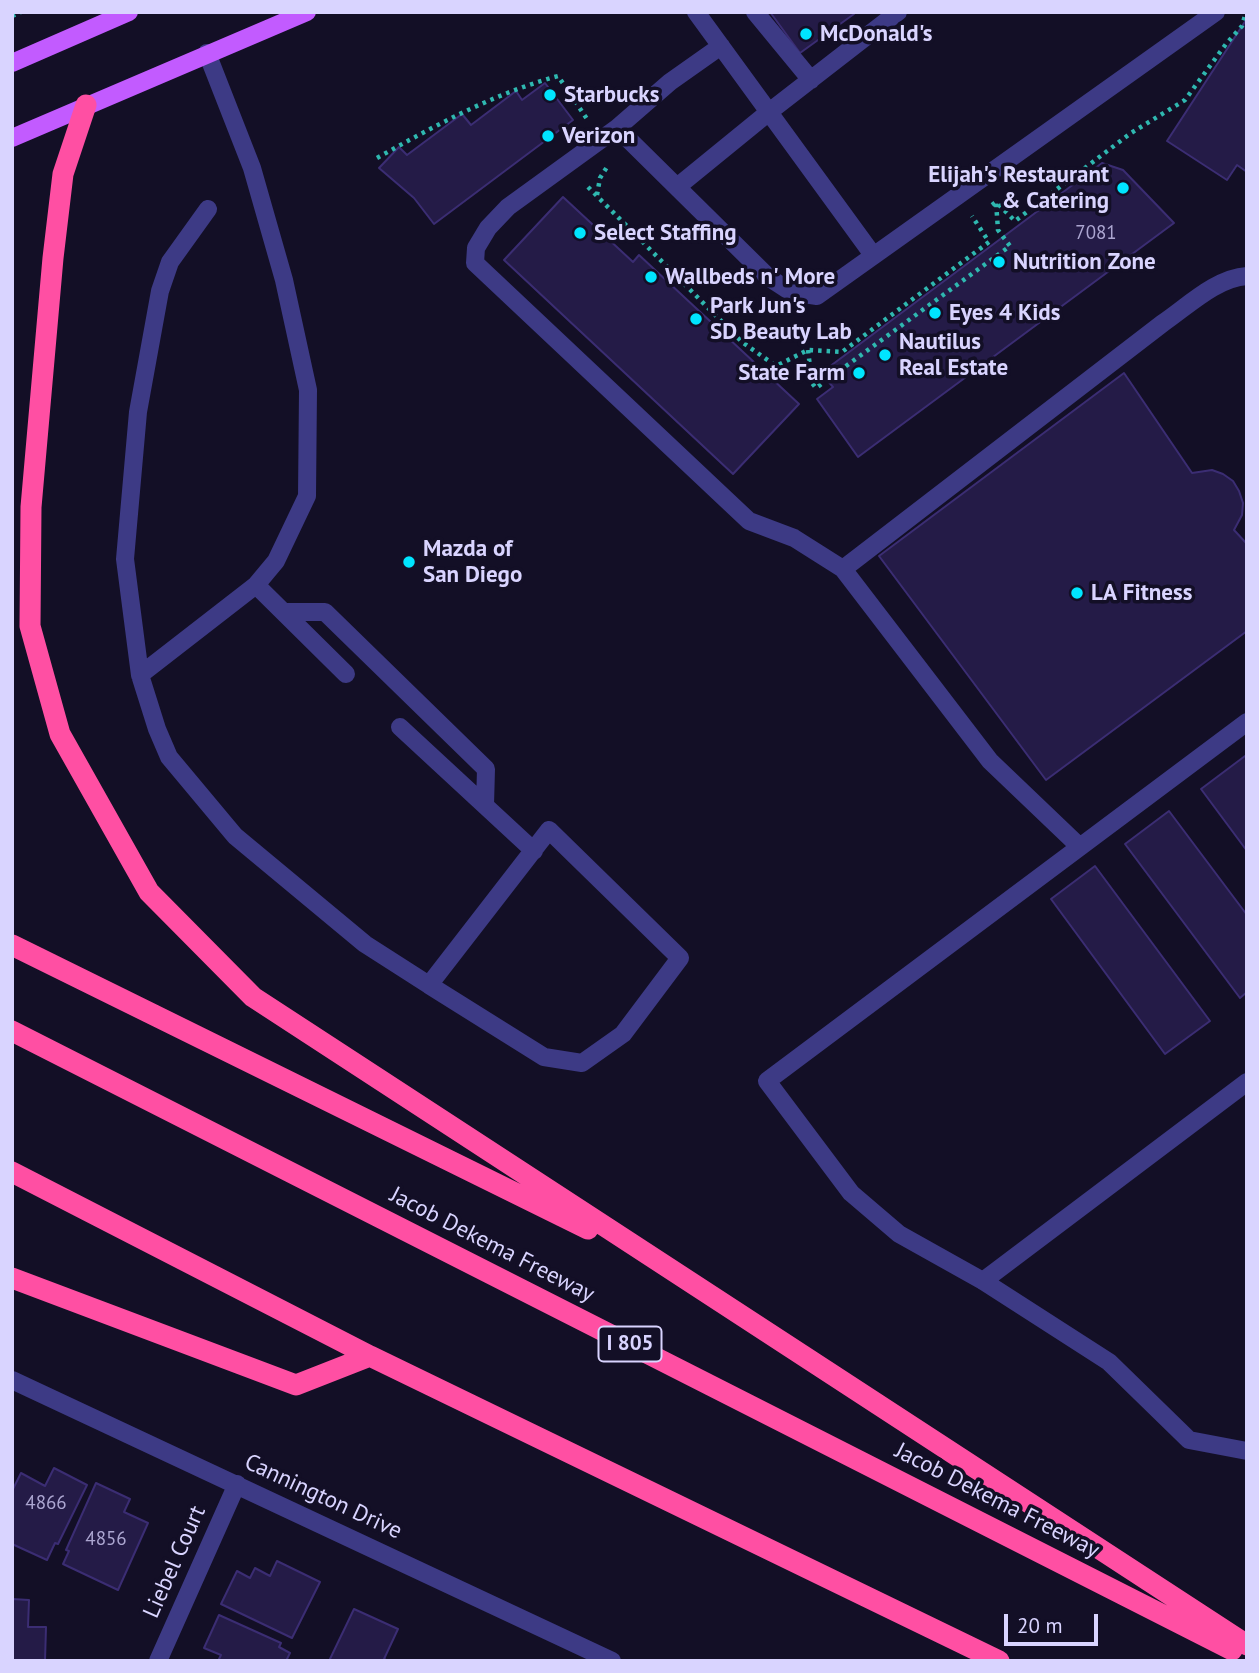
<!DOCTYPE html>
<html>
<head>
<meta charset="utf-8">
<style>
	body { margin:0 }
	#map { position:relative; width:1259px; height:1673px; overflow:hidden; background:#130f26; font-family:"PT Sans",sans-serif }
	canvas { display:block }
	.frame { position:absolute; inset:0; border:14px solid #d9d4ff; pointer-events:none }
	.scale { position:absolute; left:1004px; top:1614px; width:94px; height:32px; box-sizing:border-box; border:4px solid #d9d4ff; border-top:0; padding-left:9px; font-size:21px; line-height:24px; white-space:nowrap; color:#d9d4ff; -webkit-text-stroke:5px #130f26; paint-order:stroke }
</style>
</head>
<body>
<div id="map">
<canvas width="1259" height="1673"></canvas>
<div class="frame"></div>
<div class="scale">20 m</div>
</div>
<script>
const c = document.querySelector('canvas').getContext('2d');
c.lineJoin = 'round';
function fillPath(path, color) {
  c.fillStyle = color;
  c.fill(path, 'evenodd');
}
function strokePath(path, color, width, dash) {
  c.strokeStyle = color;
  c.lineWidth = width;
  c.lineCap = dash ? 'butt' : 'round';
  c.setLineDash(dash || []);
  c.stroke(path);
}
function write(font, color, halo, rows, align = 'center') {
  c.font = font + ' "PT Sans",sans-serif';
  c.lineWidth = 7;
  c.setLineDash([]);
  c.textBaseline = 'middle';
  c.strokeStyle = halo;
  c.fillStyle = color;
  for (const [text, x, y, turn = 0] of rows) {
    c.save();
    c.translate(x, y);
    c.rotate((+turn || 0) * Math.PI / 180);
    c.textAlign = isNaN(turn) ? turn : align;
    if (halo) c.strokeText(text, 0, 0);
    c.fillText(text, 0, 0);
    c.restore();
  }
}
const building = new Path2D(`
	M770,12h83l1,2 -54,39z
	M1246,20l1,152 -10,-7 -10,15 -60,-39z
	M545,83l28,37 -139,104 -20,-26 -35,-30 20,-21 8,8 55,-41 9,11 45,-34 6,9z
	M1102,163l21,7 51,53 -316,234 -41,-58 16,-12 -12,-14z
	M563,197l70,65 6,-7 160,149 -66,70 -229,-214z
	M1124,373l68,100 20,-3 11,4 10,7 6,10 4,12 -1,12 -8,15 13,14v87l-201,149 -167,-224z
	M1245,756l2,2v93l-46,-62z
	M1169,811l78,104v77l-7,6 -115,-154z
	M1095,866l115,155 -45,33 -114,-155z
	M54,1468l33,17 -29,59 -3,-1 -8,17 -35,-16v-53l9,-18 24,13z
	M96,1483l34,16 -6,13 24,11 -30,67 -55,-26 6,-13 -3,-1z
	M277,1561l43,21 -28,56 -71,-34 16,-33 13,7 5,-10 15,8z
	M12,1599l17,1 -1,27h18l-1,34h-33z
	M354,1609l44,20 -14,30 4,2h-59z
	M219,1615l62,28 -2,4 11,6 -4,8h-68l3,-6 -17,-7z`);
fillPath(building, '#241b47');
strokePath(building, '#3b2d73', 2);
strokePath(new Path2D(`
	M12,16l9,-4
	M377,158c59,-33 116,-64 181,-82l29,43
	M588,187l154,155 34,24 32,-16 34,2 147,-110 -17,-26
	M597,195l3,-17 7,-11
	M992,205l4,-3 19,19 116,-88 54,-33 41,-56 16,-18 4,-14
	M808,350l4,33 4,5 194,-142 -12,-16 -2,-28`), '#2fb8b0', 4.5, [3.5, 5]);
strokePath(new Path2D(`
	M696,12l177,243
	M755,12l56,68
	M721,46l-51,36 -53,46 -109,79 -20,21 -12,20 -1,15 274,258 45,17 49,31 147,192 90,86
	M207,53l45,115 32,112 24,110 -1,106 -31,65 -20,24 -116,90 -15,-116 13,-147 22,-121 10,-29 38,-53
	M617,128l151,149 23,15 26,4 399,-284
	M677,187l92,-75 129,-100
	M843,569l320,-246c25,-17 53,-45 84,-47
	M256,585l90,89
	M283,612h42l161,157 -1,36
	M140,675l17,54 12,28 66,79 130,108 64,41 120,-155 131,128 -57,76 -41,29 -38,-6 -115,-72
	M1247,722l-480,359 84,112 48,41 84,47 126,81 80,78 58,11
	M400,727l134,124
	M983,1281l264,-199`), '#3d3a85', 18);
strokePath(new Path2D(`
	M12,1380l600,281
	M158,1661l79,-177`), '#3d3a85', 18);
strokePath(new Path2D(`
	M12,63l117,-51
	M12,138l295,-126`), '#c25bff', 18);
strokePath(new Path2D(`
	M86,105l-23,69 -10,84 -22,249 -1,119 30,108 89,158 104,105 994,648
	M12,945l576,284
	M12,1031l1220,619
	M12,1172l358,184 629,305
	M12,1278l284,107 74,-29`), '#ff4fa3', 21);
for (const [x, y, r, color] of [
	[806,34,7,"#00e5ff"],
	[550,95,7,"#00e5ff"],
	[548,136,7,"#00e5ff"],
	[1123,188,7,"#00e5ff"],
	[580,233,7,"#00e5ff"],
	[999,262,7,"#00e5ff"],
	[651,277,7,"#00e5ff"],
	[935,313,7,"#00e5ff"],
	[696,319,7,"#00e5ff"],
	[885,355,7,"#00e5ff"],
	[859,373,7,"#00e5ff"],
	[409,562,7,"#00e5ff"],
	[1077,593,7,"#00e5ff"]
]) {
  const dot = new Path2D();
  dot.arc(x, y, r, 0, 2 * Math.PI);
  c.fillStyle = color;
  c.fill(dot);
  strokePath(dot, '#130f26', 2.5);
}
write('19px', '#aca6d1', null, [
	["7081",1096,234],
	["4866",46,1504],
	["4856",106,1540]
]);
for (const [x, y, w] of [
	[630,1344,63]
]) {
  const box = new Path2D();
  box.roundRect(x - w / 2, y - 17.5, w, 35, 5);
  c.fillStyle = '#130f26';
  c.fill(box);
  strokePath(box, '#d9d4ff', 2);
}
write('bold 21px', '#d9d4ff', null, [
	["I 805",630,1344]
]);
write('bold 23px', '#d9d4ff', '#130f26', [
	["McDonald's",820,34],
	["Starbucks",564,95],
	["Verizon",562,136],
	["Elijah's Restaurant",1109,175,"right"],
	["& Catering",1109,201,"right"],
	["Select Staffing",594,233],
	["Nutrition Zone",1013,262],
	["Wallbeds n' More",665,277],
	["Park Jun's",710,306],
	["SD Beauty Lab",710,332],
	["Eyes 4 Kids",949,313],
	["Nautilus",899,342],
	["Real Estate",899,368],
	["State Farm",845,373,"right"],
	["Mazda of",423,549],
	["San Diego",423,575],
	["LA Fitness",1091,593]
], 'left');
write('23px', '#d9d4ff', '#130f26', [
	["Jacob Dekema Freeway",492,1245,27],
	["Cannington Drive",323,1497,25],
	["Jacob Dekema Freeway",997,1501,27],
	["Liebel Court",175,1562,-66]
]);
</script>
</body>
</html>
